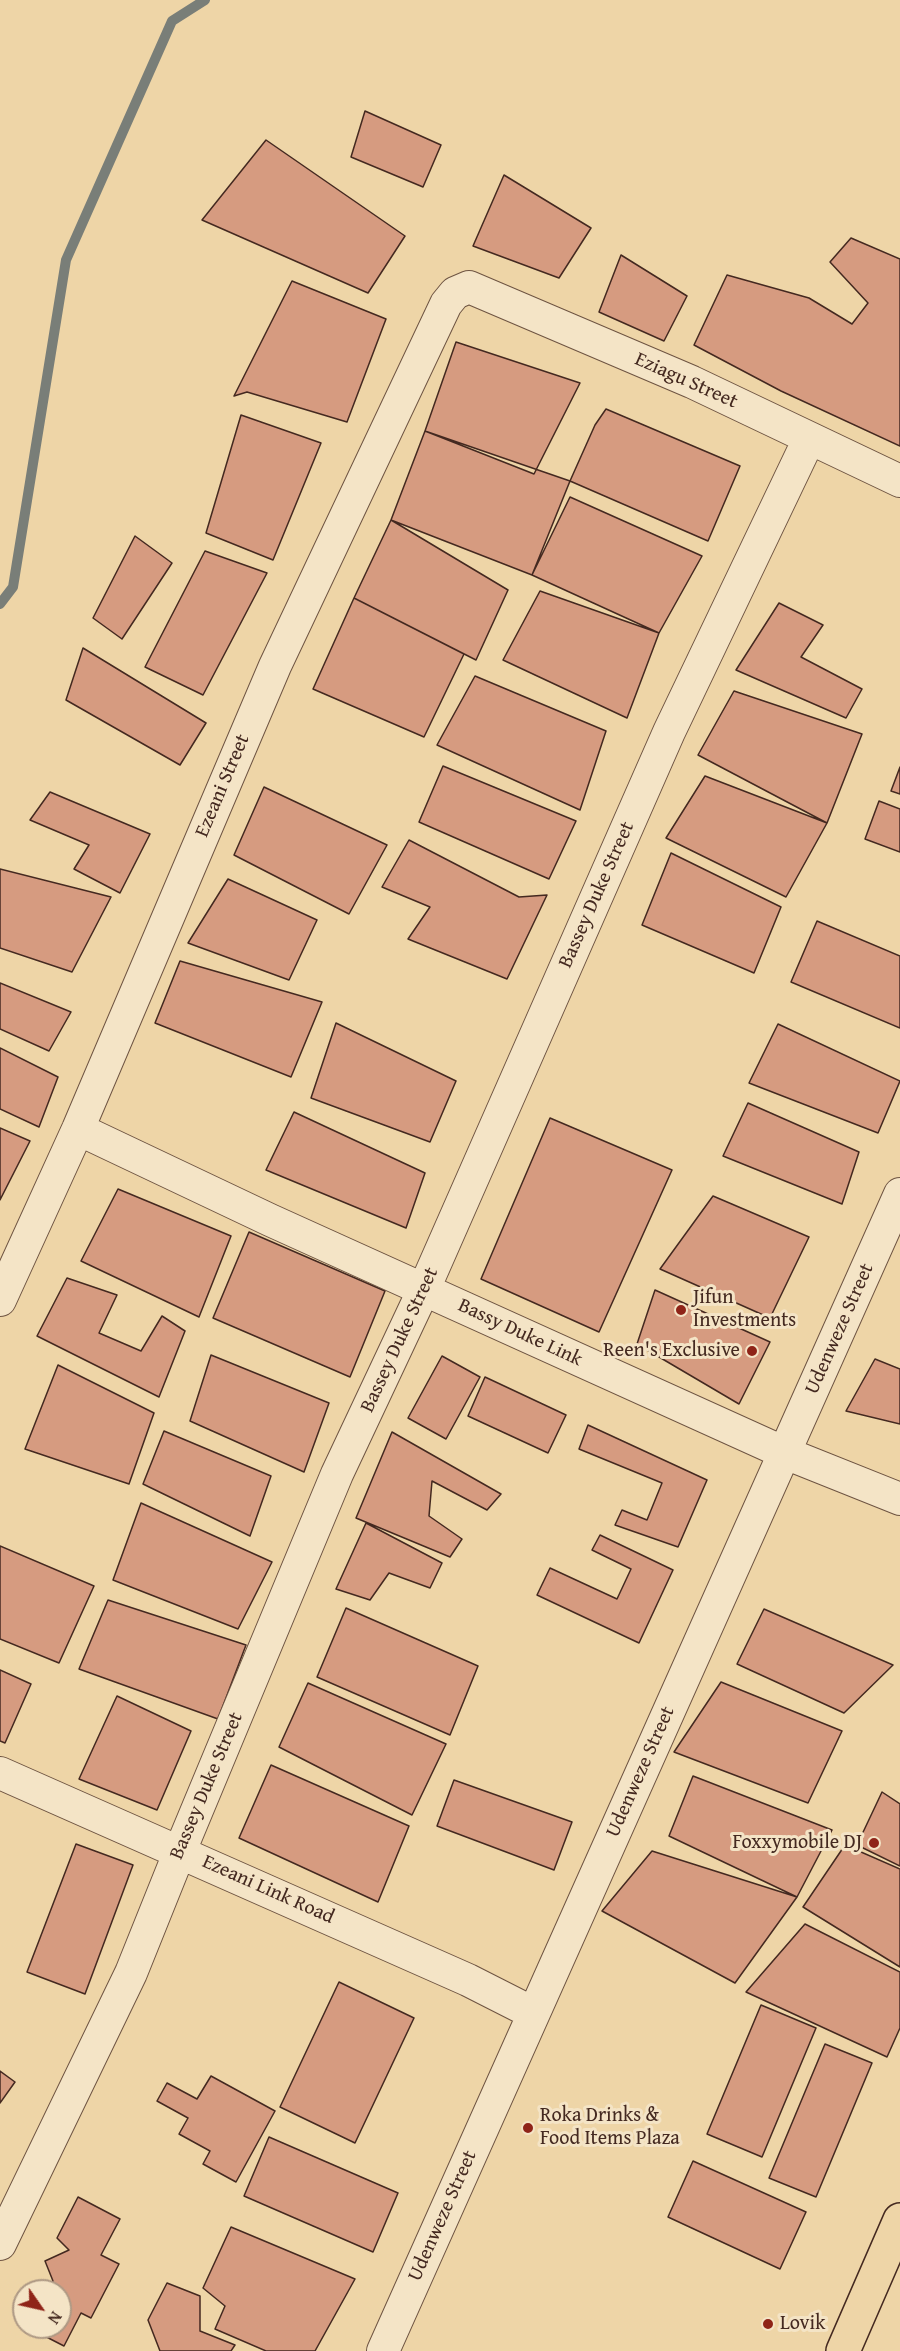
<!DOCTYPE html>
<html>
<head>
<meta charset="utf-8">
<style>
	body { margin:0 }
	#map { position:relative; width:900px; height:2351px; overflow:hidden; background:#eed5a7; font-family:"Gentium Book Plus",serif }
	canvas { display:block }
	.north { position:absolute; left:12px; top:2279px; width:60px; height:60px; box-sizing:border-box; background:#f4e4c6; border:2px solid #ae9984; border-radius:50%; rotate:124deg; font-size:16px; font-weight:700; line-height:24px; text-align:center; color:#442920 }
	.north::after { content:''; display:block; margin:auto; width:21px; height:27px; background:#8f2418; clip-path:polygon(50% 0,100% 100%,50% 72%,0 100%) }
</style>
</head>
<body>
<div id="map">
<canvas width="900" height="2351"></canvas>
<div class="north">N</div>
</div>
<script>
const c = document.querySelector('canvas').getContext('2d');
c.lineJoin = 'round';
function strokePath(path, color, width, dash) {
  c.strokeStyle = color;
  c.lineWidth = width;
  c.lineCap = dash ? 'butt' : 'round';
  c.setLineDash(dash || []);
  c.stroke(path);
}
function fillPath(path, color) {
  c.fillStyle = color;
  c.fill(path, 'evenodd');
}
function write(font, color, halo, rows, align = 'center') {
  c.font = font + ' "Gentium Book Plus",serif';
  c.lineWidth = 6;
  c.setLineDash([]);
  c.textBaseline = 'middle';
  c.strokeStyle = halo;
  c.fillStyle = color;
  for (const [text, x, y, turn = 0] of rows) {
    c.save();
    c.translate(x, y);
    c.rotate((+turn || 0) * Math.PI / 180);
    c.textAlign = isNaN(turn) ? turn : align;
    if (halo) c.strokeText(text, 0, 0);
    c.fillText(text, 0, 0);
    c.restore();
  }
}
strokePath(new Path2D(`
	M0,604l13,-17 53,-327 106,-239 33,-21`), '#797e78', 10);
const building = new Path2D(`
	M365,111l76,34 -18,42 -72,-30z
	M266,140l139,96 -37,57 -166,-73z
	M504,175l87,53 -32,50 -86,-32z
	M851,238l49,21v187l-119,-55 -87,-46 33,-70 82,23 43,26 16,-21 -38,-41z
	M621,255l66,41 -23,45 -65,-29z
	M292,281l94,38 -39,103 -100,-30 -13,4z
	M456,342l124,41 -46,91 -109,-43z
	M606,409l134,57 -32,75 -138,-60 25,-56z
	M241,415l80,28 -48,117 -67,-27z
	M425,431l145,50 -38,94 -141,-55z
	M570,497l132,59 -43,77 -127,-58z
	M391,520l117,70 -32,70 -122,-62z
	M135,536l37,27 -50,76 -29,-21z
	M205,551l62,22 -64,122 -58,-28z
	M540,591l119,42 -32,85 -124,-58z
	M354,598l110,56 -40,83 -111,-48z
	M779,603l44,22 -22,32 61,32 -16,29 -110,-48z
	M83,648l123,75 -26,42 -114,-65z
	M475,676l131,55 -26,79 -143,-65z
	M734,691l128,43 -35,89 -129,-68z
	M443,766l133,55 -27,58 -130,-57z
	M900,767v27l-9,-3z
	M705,776l122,47 -41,74 -120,-59z
	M264,787l123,58 -38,69 -115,-59z
	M50,792l100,42 -30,59 -46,-24 15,-24 -59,-25z
	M879,801l21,8v43l-35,-13z
	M409,840l110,57 28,-2 -40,84 -99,-40 22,-32 -48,-20z
	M671,853l110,54 -27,66 -112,-48z
	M0,869l111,28 -39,75 -72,-24z
	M228,879l89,41 -28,60 -101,-37z
	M817,921l83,35v72l-109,-46z
	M180,961l142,41 -31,75 -136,-54z
	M0,983l71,29 -22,39 -49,-22z
	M336,1023l120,58 -26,61 -119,-44z
	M778,1024l122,57 -22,52 -129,-50z
	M0,1048l58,29 -19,50 -39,-18z
	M748,1103l111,49 -17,52 -119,-48z
	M294,1112l131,61 -19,55 -140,-58z
	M550,1118l122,52 -73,162 -118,-53z
	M0,1128l30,13 -30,59z
	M118,1189l113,47 -32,81 -118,-56z
	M713,1196l96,41 -39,81 -110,-49z
	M249,1232l136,59 -35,86 -137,-59z
	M67,1278l50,17 -18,38 42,18 21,-35 23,15 -26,66 -122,-61z
	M655,1290l115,52 -31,62 -102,-60z
	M211,1355l118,48 -25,69 -114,-51z
	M442,1356l38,21 -34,62 -38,-21z
	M875,1359l25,10v55l-54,-13z
	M58,1365l96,48 -25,71 -104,-35z
	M485,1377l81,38 -18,38 -80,-37z
	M588,1425l119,55 -29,67 -63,-22 7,-15 25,10 15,-37 -83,-34z
	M164,1431l107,45 -21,60 -107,-52z
	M392,1432l109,62 -14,16 -55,-29 -3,35 33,23 -12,18 -94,-39z
	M141,1503l131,59 -34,67 -125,-49z
	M366,1523l76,40 -12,25 -41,-15 -19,27 -34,-11z
	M600,1535l73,35 -34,73 -102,-48 13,-27 67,31 14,-30 -39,-19z
	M0,1546l94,40 -35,77 -59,-24z
	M108,1600l138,45 -28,74 -139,-50z
	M346,1608l132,58 -28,69 -133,-58z
	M764,1609l129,56 -49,48 -107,-49z
	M0,1670l31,14 -26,59 -5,-2z
	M721,1682l121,49 -34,72 -134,-51z
	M308,1683l138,61 -34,71 -133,-68z
	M117,1696l74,35 -34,79 -78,-31z
	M271,1765l138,61 -31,76 -139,-64z
	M693,1776l139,54 -35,67 -128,-61z
	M454,1780l118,42 -18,48 -117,-44z
	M882,1792l18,12v62l-43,-21z
	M76,1844l57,21 -48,129 -58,-22z
	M845,1845l55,24v98l-97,-60z
	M652,1851l145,46 -62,86 -133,-72z
	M805,1924l95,48v56l-13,29 -141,-65z
	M339,1982l75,36 -59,125 -75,-36z
	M761,2005l55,23 -54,129 -55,-23z
	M825,2044l47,19 -56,134 -47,-19z
	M0,2071l15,11 -15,21z
	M211,2076l64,35 -39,71 -33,-18 7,-13 -31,-17 9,-16 -31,-17 10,-18 30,16z
	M269,2137l129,56 -25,59 -129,-56z
	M693,2161l113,51 -26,57 -112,-52z
	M78,2197l42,22 -19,36 18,9 -28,54 -10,-5 -17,33 -37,-19h33v-36h-16l9,-10 -8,-20 24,-11 -12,-12z
	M231,2227l124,52 -40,72h-49l-51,-22 10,-23 -22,-18z
	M167,2283l33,13v35l35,14 -4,6h-71l-12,-31z`);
fillPath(building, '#d69b80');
strokePath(building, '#442920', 1.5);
const minor = new Path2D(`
	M78,1129l192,91 515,233 115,46
	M0,1300l78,-171 197,-463 171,-362 9,-11 14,-6 223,95 208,99
	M0,1773l468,207 65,33
	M0,2244l131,-271 49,-122 157,-377 87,-185 245,-557 140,-293
	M383,2351l517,-1157`);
const primary = new Path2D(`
	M843,2351l57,-131`);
strokePath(minor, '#6e5442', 34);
strokePath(primary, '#442920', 36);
strokePath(minor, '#f4e4c6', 32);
strokePath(primary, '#eed5a7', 33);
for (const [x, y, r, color] of [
	[681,1310,6,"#8f2418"],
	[752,1351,6,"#8f2418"],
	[874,1843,6,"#8f2418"],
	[528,2128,6,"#8f2418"],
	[768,2324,6,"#8f2418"]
]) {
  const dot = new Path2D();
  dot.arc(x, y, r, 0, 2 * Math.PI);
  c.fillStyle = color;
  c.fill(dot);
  strokePath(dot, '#f4e4c6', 2);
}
write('20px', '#442920', '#f4e4c6', [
	["Eziagu Street",686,381,24],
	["Ezeani Street",223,786,-67],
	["Bassey Duke Street",597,895,-66],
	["Udenweze Street",840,1329,-66],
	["Bassy Duke Link",520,1333,25],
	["Bassey Duke Street",400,1340,-65],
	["Udenweze Street",641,1772,-66],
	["Bassey Duke Street",207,1786,-67],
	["Ezeani Link Road",268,1890,24],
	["Udenweze Street",443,2216,-66]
]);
write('20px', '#442920', '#f4e4c6', [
	["Jifun",693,1298],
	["Investments",693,1321],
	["Reen's Exclusive",740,1351,"right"],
	["Foxxymobile DJ",862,1843,"right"],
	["Roka Drinks &",540,2116],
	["Food Items Plaza",540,2139],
	["Lovik",780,2324]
], 'left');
</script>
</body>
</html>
